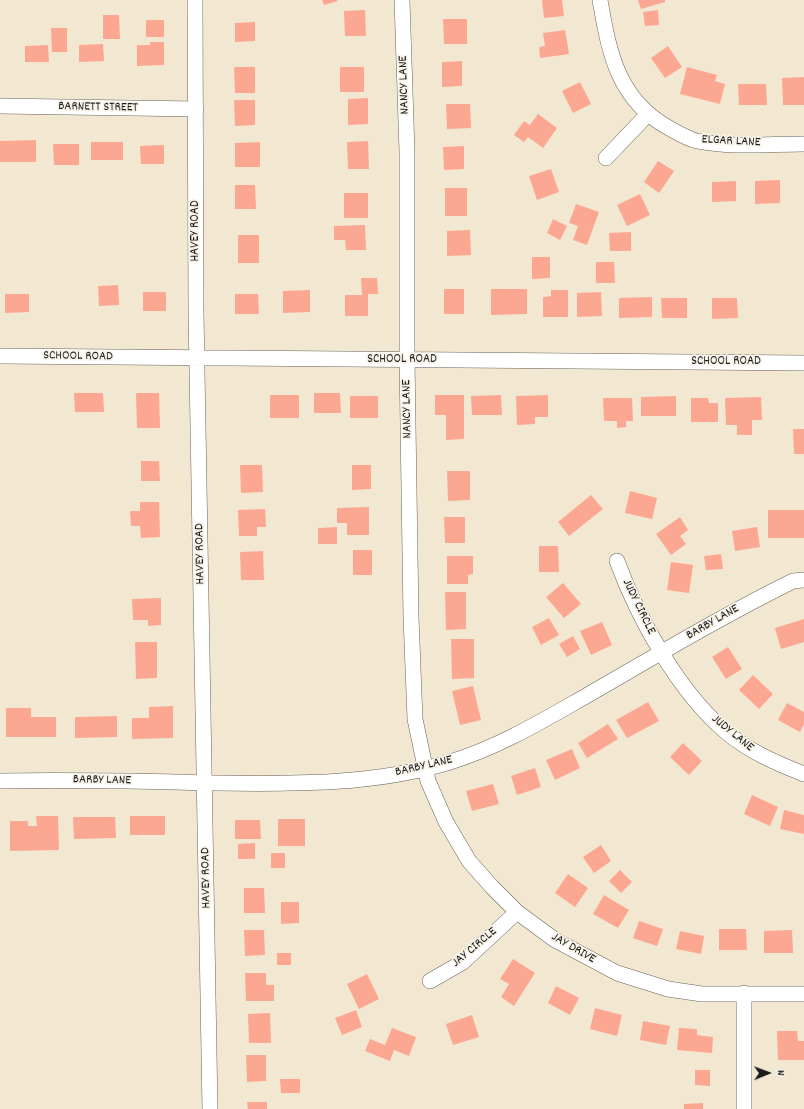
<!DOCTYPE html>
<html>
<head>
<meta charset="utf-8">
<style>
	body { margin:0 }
	#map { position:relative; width:804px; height:1109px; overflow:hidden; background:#f2e8d1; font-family:Dekko,sans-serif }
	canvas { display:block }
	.north { position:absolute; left:748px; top:1053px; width:40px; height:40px; -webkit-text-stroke:3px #f7f3e8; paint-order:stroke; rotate:89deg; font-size:11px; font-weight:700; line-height:16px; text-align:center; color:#1c1c1c }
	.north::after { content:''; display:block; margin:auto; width:14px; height:18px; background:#1c1c1c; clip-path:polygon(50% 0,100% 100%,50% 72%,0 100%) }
</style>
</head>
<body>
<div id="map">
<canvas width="804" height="1109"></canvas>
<div class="north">N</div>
</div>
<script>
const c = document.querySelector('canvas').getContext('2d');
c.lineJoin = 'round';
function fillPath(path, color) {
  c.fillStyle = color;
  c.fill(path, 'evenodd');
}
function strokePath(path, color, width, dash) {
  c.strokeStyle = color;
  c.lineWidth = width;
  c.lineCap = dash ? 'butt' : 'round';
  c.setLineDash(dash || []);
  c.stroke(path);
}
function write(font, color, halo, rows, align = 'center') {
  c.font = font + ' Dekko,sans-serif';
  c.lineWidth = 3.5;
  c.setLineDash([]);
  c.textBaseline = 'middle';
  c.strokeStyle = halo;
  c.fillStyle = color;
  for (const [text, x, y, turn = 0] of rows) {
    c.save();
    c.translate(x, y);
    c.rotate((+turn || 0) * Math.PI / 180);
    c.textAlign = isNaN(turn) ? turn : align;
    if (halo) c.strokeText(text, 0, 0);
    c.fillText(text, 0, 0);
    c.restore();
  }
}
fillPath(new Path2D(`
	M322,0h15l1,1 -14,4z
	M542,0h20l2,16 -20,2z
	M638,0h27v2l-24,7z
	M365,10l1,26h-21l-1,-25z
	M658,10l1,15 -14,1 -2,-14z
	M103,15h16l1,24h-17z
	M443,19h24v25h-23z
	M146,20h18v17h-18z
	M255,22v19l-20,1v-19z
	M51,28h16v24h-15z
	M565,30l4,24 -29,4 -1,-11 6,-1 -2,-13z
	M150,42h14v23l-27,1v-21h13z
	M103,44l1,17 -25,1v-17z
	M48,45l1,17h-24v-16z
	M668,46l14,21 -17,11 -14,-20z
	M462,61v25l-20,1v-25z
	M234,67h21v26h-20z
	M340,67h24v25h-24z
	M687,67l30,8 -2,6 10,3 -5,20 -40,-10z
	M804,77v28h-21l-1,-27z
	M580,82l11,22 -18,9 -11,-22z
	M738,84h28l1,21h-28z
	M368,98v26l-20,1v-26z
	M234,100h21v25l-20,1z
	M446,104h24l1,24 -24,1z
	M538,114l19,14 -14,20 -15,-11 -4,5 -10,-7 10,-14 6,4z
	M36,140v22h-36v-21z
	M368,141l1,28h-21l-1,-27z
	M91,142h32v18h-32z
	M260,142v25h-25v-24z
	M53,144h26v21h-25z
	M164,145v19h-23l-1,-18z
	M464,146v23l-20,1 -1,-23z
	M658,161l16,10 -15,22 -15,-11z
	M551,169l8,23 -22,8 -8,-24z
	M780,180v23l-25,1v-23z
	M736,181v20l-24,1v-20z
	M235,185h20l1,24h-21z
	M445,188h22v28h-22z
	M344,193h24v25h-24z
	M640,194l10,21 -23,11 -10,-21z
	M576,204l23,8 -12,33 -14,-5 5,-14 -9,-3z
	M553,219l14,7 -7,14 -13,-7z
	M365,225l1,25h-20l-1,-10h-11v-14z
	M470,230l1,25 -24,1v-25z
	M631,232v19h-21l-1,-18z
	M238,235h21v28h-21z
	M532,257h18v21l-18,1z
	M596,262h18l1,21h-19z
	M361,278h16l1,16h-10v22h-23v-21h17z
	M118,285l1,20 -20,1 -1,-20z
	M444,289h20v25h-20z
	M491,289h36v25l-36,1z
	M310,290v22l-27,1v-22z
	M551,290h17v27h-25v-20l8,-1z
	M143,292h23v19h-23z
	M601,292l1,24 -25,1v-24z
	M5,294h24v18l-24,1z
	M235,294h23l1,20h-24z
	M652,297v20l-33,1v-20z
	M661,298h26v20h-25z
	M712,298h25l1,20 -26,1z
	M74,393h29l1,19h-29z
	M136,393h23l1,35h-23z
	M314,393h26l1,20h-27z
	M270,395h29v23h-29z
	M435,395h29v44l-18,1v-25h-11z
	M501,395l1,20h-30l-1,-19z
	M548,395v22h-13v7l-18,1 -1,-29z
	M350,396h28v22h-28z
	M676,396v20h-35v-19z
	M761,397l1,23h-10v15h-15v-10h-11l-1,-27z
	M603,398h29l1,23h-7v6l-9,1v-7h-13z
	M691,398h17l1,5h9v19h-27z
	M793,429h11v25h-10z
	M141,461h18l1,20h-19z
	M240,465h22l1,27 -22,1z
	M352,465h19v24l-19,1z
	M447,471h23v29l-22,1z
	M630,491l27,7 -5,21 -27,-6z
	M591,495l12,14 -34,27 -11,-14z
	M140,502h19l1,35 -19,1 -1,-12h-9l-1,-15h10z
	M369,507v28h-22v-12h-10v-15z
	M265,509l1,18h-9v9h-18l-1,-26z
	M768,510h36v28h-36z
	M444,517h21v26h-20z
	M680,517l8,13 -8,6 6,8 -15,11 -15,-21z
	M337,527v17h-19v-16z
	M757,527l3,20 -25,4 -3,-20z
	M539,546h19l1,26h-20z
	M353,550h19v25h-19z
	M263,551l1,29h-23l-1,-28z
	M721,554l2,15 -17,1 -2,-14z
	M447,556h26v18l-5,1v9h-21z
	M671,562l22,3 -4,28 -22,-3z
	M563,583l18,21 -17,14 -18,-21z
	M445,592h21v37l-20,1z
	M161,598v27l-13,1v-6h-15l-1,-21z
	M549,618l10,17 -18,10 -9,-18z
	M804,619v23l-23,7 -6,-21z
	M602,622l10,23 -21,10 -11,-24z
	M573,636l7,13 -13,8 -8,-13z
	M451,639h23v39l-22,1z
	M135,642h22v36l-21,1z
	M728,647l14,22 -16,10 -14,-22z
	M753,675l20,19 -14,15 -20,-19z
	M473,686l8,34 -21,5 -8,-34z
	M648,702l11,19 -32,17 -11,-18z
	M787,703l17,9v12l-4,8 -22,-12z
	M173,706v32l-41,1v-21h17v-11z
	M6,708h25v9h25v20h-50z
	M117,716v21l-42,1v-21z
	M608,724l10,15 -31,19 -9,-15z
	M683,743l19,18 -13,14 -19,-18z
	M572,749l8,19 -25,12 -9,-20z
	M535,768l6,19 -24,8 -6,-19z
	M493,784l6,20 -27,7 -6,-20z
	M752,795l26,12 -8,19 -26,-12z
	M784,810l20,5v19l-24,-5z
	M36,816h22l1,34 -49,1v-30h18v5h9z
	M130,816h35v19h-35z
	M73,817h42l1,21 -42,1z
	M278,819h27v27h-27z
	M235,820h25l1,19h-26z
	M255,843v16h-17v-15z
	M601,845l10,16 -17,12 -11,-16z
	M271,853h14v15h-14z
	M620,870l12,12 -11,11 -12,-12z
	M568,874l20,14 -13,19 -20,-14z
	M244,888h20l1,25h-21z
	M604,895l25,15 -11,18 -25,-14z
	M281,902h18v21l-18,1z
	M639,921l24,8 -6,17 -24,-8z
	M719,929h27l1,21h-28z
	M244,930h20l1,25 -20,1z
	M792,930l1,23h-29v-22z
	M680,931l24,5 -3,18 -25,-5z
	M277,953h14v12h-14z
	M513,959l22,14 -21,33 -13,-9 8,-13 -9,-5z
	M245,973h21v12h8v16h-28z
	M367,974l12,25 -20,10 -12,-25z
	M556,986l23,12 -9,17 -22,-12z
	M595,1008l27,7 -5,21 -27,-7z
	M356,1010l6,17 -20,8 -7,-17z
	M270,1013l1,30h-22l-1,-29z
	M472,1015l7,22 -26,8 -7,-21z
	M643,1021l27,5 -4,19 -26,-5z
	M392,1028l24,9 -7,19 -15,-6 -4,11 -25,-10 5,-12 15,6z
	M679,1028l18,1v6l16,2 -1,16 -35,-3z
	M777,1031h20l1,10h6v19h-26z
	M246,1055h20v26l-19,1z
	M695,1070h15v16l-15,-1z
	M280,1079h20v14h-19z
	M247,1102h20v7h-19z
	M703,1103v6h-19v-5z`), '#fca791');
const minor = new Path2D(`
	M195,0l1,313 14,796
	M402,0l5,152v208l4,257 4,102 13,62 18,41 23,39 23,26 25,25 38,28 62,33 51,16 34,5h102
	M600,0c9,53 18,100 69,128 9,5 19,11 28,13 35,7 72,3 107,3
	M0,106l196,3
	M606,158l42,-44
	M0,356l804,7
	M617,561c21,57 61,130 108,170 23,20 51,32 79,43
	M0,781c69,-1 138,0 207,2 81,1 164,3 243,-21 49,-15 92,-41 136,-66 68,-39 136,-80 207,-115l11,-1
	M430,981l33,-19 54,-50
	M744,993v116`);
strokePath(minor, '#67635b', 16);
strokePath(minor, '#fff', 15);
write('13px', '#1c1c1c', '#f7f3e8', [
	["NANCY LANE",405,85,-92],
	["BARNETT STREET",98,108,1],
	["ELGAR LANE",731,142,3],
	["HAVEY ROAD",196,231,-90],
	["SCHOOL ROAD",78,357,1],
	["SCHOOL ROAD",402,360],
	["SCHOOL ROAD",726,362],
	["NANCY LANE",408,409,-91],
	["HAVEY ROAD",201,554,-91],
	["JUDY CIRCLE",638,607,64],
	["BARBY LANE",713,623,-30],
	["JUDY LANE",732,734,39],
	["BARBY LANE",424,767,-13],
	["BARBY LANE",102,781,1],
	["HAVEY ROAD",207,878,-91],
	["JAY CIRCLE",475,948,-40],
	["JAY DRIVE",573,949,30]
]);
</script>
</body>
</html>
